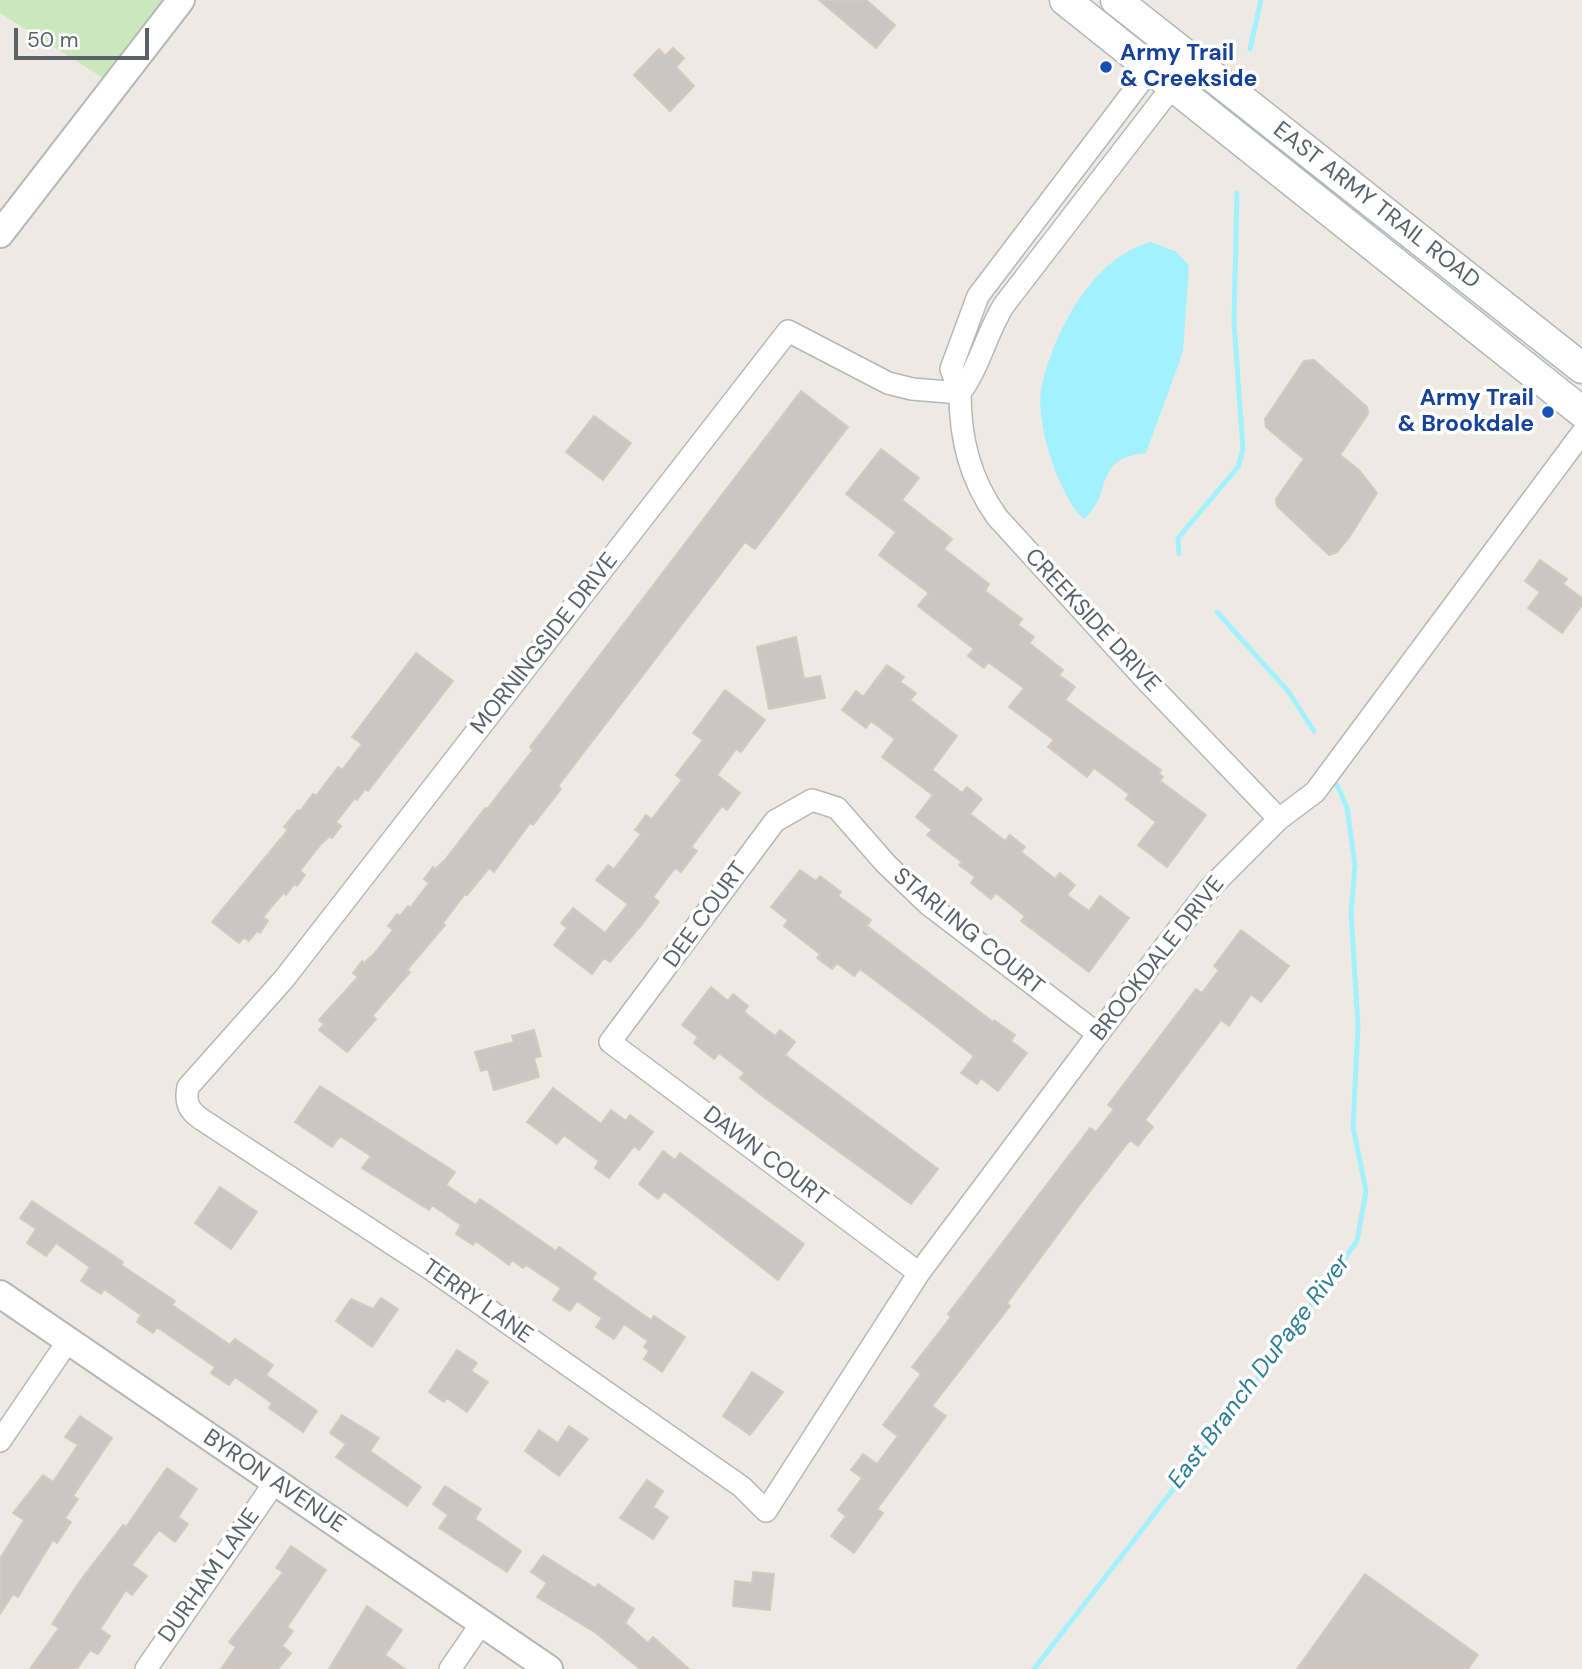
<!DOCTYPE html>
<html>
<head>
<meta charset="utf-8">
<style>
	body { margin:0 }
	#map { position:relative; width:1582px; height:1669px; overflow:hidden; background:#efe9e3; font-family:"DM Sans",sans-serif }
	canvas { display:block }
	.scale { position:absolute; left:14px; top:28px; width:135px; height:32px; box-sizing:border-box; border:4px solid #5b6265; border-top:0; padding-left:9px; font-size:21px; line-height:24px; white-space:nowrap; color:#5b6265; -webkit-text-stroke:5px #fff; paint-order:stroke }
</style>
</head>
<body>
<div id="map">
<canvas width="1582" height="1669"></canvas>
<div class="scale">50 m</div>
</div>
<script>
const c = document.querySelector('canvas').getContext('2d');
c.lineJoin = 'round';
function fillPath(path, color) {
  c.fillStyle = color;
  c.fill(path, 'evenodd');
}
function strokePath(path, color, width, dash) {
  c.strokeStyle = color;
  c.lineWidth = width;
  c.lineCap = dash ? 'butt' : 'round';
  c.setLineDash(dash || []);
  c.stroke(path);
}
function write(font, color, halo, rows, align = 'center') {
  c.font = font + ' "DM Sans",sans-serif';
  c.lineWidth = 7;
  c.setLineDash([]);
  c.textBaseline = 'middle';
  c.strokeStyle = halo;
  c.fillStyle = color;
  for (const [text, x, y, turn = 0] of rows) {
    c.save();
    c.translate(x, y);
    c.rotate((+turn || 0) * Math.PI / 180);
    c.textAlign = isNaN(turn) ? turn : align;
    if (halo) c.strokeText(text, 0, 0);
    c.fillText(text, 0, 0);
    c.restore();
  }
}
fillPath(new Path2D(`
	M0,0h167l-59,81 -108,-68z`), '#c9e9bd');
fillPath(new Path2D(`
	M1151,242l26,10 12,14 -6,86 -37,101c-55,5 -32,42 -62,66 -25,-22 -51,-101 -42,-134 13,-55 51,-128 109,-143z`), '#a3f1ff');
strokePath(new Path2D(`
	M1250,49l11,-49
	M1179,554l-1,-16 60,-71 5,-17 -9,-128 3,-129
	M1217,612l71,79 26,40
	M1034,1669l204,-263 119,-165 9,-50 -13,-64 5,-101 -7,-113 4,-48 -8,-57 -10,-23`), '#a3f1ff', 5);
const building = new Path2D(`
	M819,0h47l29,25 -19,23z
	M673,48l11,10 -8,9 18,19 -24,25 -36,-36 25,-26 6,7z
	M1314,360l53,47 1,7 -28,41 19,15 18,23 -27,43 -13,16 -8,3 -52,-49 -1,-7 28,-40 -38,-32 -1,-8 39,-58z
	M801,391l47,36 -93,122 -10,-7 -187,244 3,3 -28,36 -3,-2 -36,49 -5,-4 -22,27 -2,-1 -22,29 2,2 -38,45 3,2 -38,44 4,3 -29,33 -28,-22 5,-6 -5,-4 39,-43 -5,-4 9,-12 2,2 10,-9 19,-24 -5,-4 9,-12 3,2 8,-10 2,2 19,-25 -5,-4 9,-12 2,2 10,-9 40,-52 2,1 46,-59 -3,-3z
	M594,416l37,27 -28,37 -37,-28z
	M881,449l38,29 -17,22 50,39 -8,10 45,35 -4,7 37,28 -4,6 16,12 -5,6 34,27 -4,5 16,12 -10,13 96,70 -2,3 4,4 -3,4 46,34 -39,52 -29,-22 18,-23 -30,-23 3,-5 -35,-26 -7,9 -39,-30 6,-7 -45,-33 15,-19 -36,-26 -4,6 -16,-12 6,-7 -56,-43 11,-13 -50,-38 17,-23 -50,-38z
	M1540,560l27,19 -4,5 19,14v7l-20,28 -34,-25 12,-16 -15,-11z
	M796,637l8,42 16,-3 5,22 -56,11 -12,-62z
	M416,653l37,28 -85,110 -3,-2 -8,11 -2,-2 -19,24 5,4 -9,12 -2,-2 -10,9 -20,26 5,4 -8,11 -3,-2 -8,11 -3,-2 -20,24 5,4 -8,12 -3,-2 -8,10 -5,-4 -5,6 -27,-21 76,-92 -4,-3 14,-17 2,1 13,-17 3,2 22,-29 4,3 20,-26 -10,-7z
	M887,665l17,12 -4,5 16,11 -6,7 47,36 -25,34 30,23 5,-6 15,12 -12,15 35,27 5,-6 15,12 -4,5 34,27 5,-6 15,12 -8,10 22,16 11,-15 29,22 -40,54 -68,-51 4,-5 -29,-23 -5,6 -20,-16 4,-6 -16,-12 3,-3 -35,-27 5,-5 -16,-13 17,-22 -51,-38 13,-18 -24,-18 -5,7 -24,-18 14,-19 7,6z
	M725,690l40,30 -24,32 -5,-3 -19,26 23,18 -13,17 -5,-4 -31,41 6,4 -16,21 -6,-4 -22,29 6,5 -16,21 -33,39 -6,-4 -12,16 -38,-29 13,-17 -6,-5 12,-15 32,25 23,-29 -32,-24 12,-15 6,4 27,-35 -6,-4 11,-15 6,4 30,-39 -6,-5 27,-35 -10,-7z
	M800,870l16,11 4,-5 21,16 -3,4 33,24 -4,6 126,96 1,-2 21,15 -4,6 16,12 -29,38 -17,-13 -4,6 -16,-11 13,-17 -50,-39 -64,-48 -6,7 -17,-13 -5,6 -15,-11 3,-4 -36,-28 4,-6 -17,-13z
	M1241,930l48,36 -28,36 -10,-8 -22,32 -8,-6 -76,100 8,7 -15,19 -8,-6 -49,63 -74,100 3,3 -78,100 14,10 -69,93 6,4 -29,40 -23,-17 15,-20 -8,-6 24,-32 -11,-8 12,-16 14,10 21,-28 -15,-11 38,-51 -9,-7 39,-50 -3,-3 142,-186 6,4 18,-23 -6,-4 88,-116 6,4 17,-23 -5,-4z
	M711,987l17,14 5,-7 15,12 -4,6 31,24 5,-6 15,12 -10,13 153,114 -27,35 -150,-109 -21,-17 5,-5 -26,-20 -5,6 -20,-16 4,-6 -16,-12z
	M534,1030l7,26 -7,2 5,19 -45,13 -6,-21 -7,2 -6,-19 39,-10 -2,-6z
	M320,1086l135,86 -9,13 30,20 4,-6 76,52 3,-4 37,26 -4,6 59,41 3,-4 31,21 -23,35 -18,-13 5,-8 -5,-4 4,-6 -24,-17 -10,15 -18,-12 6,-9 -25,-17 -7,10 -17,-11 8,-12 -35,-23 -3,3 -11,-8 -3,5 -33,-24 -3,4 -17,-11 5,-9 -29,-20 -3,5 -67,-42 9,-12 -31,-20 -8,11 -37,-25z
	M553,1088l48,36 10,-14 15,11 4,-6 23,17 -14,18 -5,-4 -25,32 -14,-10 4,-7 -35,-26 -7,9 -30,-22z
	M663,1151l12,9 5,-7 124,91 -26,36 -114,-89 -6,8 -19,-15z
	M220,1187l37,25 -26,37 -36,-26z
	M32,1201l91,61 -2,3 54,36 -3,4 58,40 5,-6 38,26 -7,10 51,36 -14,21 -34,-24 3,-5 -37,-26 -6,8 -18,-12 4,-6 -58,-40 -4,6 -16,-11 4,-7 -37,-26 -3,5 -20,-13 9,-14 -34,-24 -10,13 -19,-13 9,-14 -16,-11z
	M381,1298l17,11 -26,38 -36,-26 15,-22 22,10z
	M457,1350l20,13 -6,8 17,11 -21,30 -20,-14 -3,4 -15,-10z
	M752,1372l31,20 -33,43 -27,-19z
	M342,1415l37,23 -9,13 51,36 -14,19 -71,-49 10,-13 -16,-11z
	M80,1416l32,22 -39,58 5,3 -13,19 6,4 -14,21 -4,-3 -35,57 -5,-3 -13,20v-55l24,-39 -11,-7 30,-38 10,7 25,-37 -13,-8z
	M569,1426l19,13 -29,37 -34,-25 14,-21 19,13z
	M167,1468l30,21 -19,28 10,7 -13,18 -16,-12 -27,35 15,11 -15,19 -6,-5 -26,39 10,7 -12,18 -8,-4 -13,19h-47l29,-41 -7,-4 28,-43 43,-56 3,2z
	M647,1480l16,11 -10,16 15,10 -15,22 -33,-21z
	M445,1486l36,23 -6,10 46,32 -14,21 -68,-44 9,-13 -15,-11z
	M291,1546l35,24 -39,57 6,4 -11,15 9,7 -13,16h-57l15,-22 -7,-5 54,-70 -7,-4z
	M543,1555l52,33 3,-4 36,25 -9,14 23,20 5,-6 36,32h-49l-44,-36 -59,-36 10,-14 -16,-11z
	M753,1572l21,2 -4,36 -37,-4 2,-25 17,2z
	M1365,1574l113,81 -10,14h-171z
	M367,1606l35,24 -17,25 20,14h-76z`);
fillPath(building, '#ccc6c2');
strokePath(building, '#d4c9c1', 2);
const minor = new Path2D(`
	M1158,59l-180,237 -27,73 9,24c20,-27 26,-59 44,-88l188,-244
	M1279,819l-137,-143 -145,-159c-27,-38 -37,-78 -37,-124l-48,-4 -24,-6 -100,-52 -504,648 -96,108c-3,15 0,23 13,32l228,149 313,219 24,24 153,-238 179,-239 112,-146 69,-69 36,-27 267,-359
	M919,1273l-309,-231 165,-221 37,-21 25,8 49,56 43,41 169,129
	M0,1441l68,-100
	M146,1669l129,-187
	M450,1669l31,-45`);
const tertiary = new Path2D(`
	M0,234l181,-234
	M0,1294l549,375`);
const secondary = new Path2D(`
	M1065,0l517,412
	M1116,0l466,368`);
strokePath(minor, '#b4b8bb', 24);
strokePath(tertiary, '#b4b8bb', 30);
strokePath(secondary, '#b2b9bc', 33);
strokePath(minor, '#fff', 21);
strokePath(tertiary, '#fff', 26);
strokePath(secondary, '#fff', 30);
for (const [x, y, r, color] of [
	[1106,67,7,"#1a4fb4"],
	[1548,412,7,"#1a4fb4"]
]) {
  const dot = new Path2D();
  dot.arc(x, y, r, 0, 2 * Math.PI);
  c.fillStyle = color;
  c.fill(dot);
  strokePath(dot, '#fff', 2.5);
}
write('bold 23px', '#164399', '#fff', [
	["Army Trail",1120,54],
	["& Creekside",1120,80],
	["Army Trail",1534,399,"right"],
	["& Brookdale",1534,425,"right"]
], 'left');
write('23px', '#5b6265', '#fff', [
	["EAST ARMY TRAIL ROAD",1376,206,38],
	["CREEKSIDE DRIVE",1092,621,47],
	["MORNINGSIDE DRIVE",545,644,-52],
	["DEE COURT",706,915,-54],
	["STARLING COURT",968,932,39],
	["BROOKDALE DRIVE",1158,959,-52],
	["DAWN COURT",765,1157,37],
	["TERRY LANE",477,1302,35],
	["BYRON AVENUE",274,1482,34],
	["DURHAM LANE",210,1576,-55]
]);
write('italic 24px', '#2e7e95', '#fff', [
	["East Branch DuPage River",1260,1372,-53]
]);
</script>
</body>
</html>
